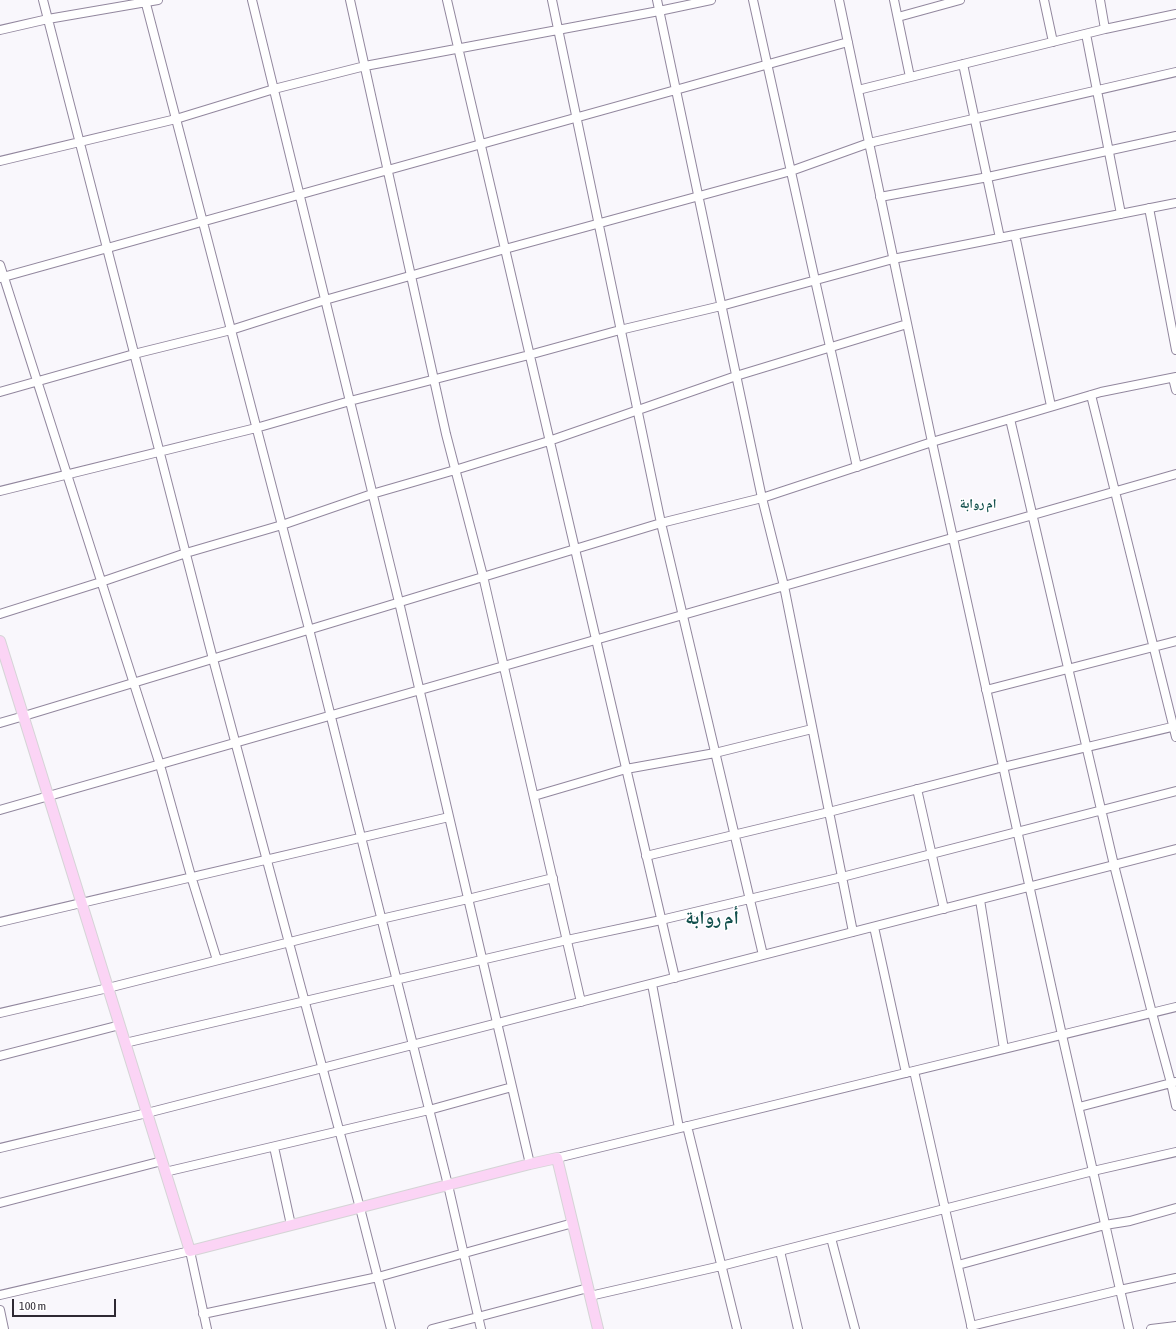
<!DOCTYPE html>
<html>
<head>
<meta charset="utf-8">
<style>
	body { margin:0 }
	#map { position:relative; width:1176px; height:1329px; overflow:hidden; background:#f9f7fc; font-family:"Asap Condensed",sans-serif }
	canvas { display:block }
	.scale { position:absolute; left:12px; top:1299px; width:104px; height:18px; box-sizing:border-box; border:2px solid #2e2933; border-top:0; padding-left:5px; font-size:12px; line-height:14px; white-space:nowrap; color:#2e2933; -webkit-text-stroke:3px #fff; paint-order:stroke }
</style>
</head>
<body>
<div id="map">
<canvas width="1176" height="1329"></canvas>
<div class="scale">100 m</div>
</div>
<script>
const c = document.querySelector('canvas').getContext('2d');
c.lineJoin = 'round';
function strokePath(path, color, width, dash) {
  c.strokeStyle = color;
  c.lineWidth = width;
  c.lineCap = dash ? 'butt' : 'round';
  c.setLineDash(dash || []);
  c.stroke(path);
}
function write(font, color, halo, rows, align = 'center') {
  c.font = font + ' "Asap Condensed","Noto Naskh Arabic",sans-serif';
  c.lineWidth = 3;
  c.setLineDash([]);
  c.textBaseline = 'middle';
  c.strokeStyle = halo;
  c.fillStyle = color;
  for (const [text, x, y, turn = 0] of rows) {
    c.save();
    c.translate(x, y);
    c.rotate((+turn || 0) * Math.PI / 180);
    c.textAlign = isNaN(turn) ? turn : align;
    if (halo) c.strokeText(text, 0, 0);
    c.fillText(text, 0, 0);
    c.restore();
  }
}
const minor = new Path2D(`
	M43,0l170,659 147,549 31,121
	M145,0l164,629 139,556 33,144
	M252,0l147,602 131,562
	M350,0l96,434 37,142 98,426
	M447,0l228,978
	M552,0l109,523 102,432
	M657,0l105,498 22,88 69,346
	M753,0l62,280 42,187
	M839,0l93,442 130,593 67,294
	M894,0l16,77
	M1044,0l9,42
	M1100,0l5,29
	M898,17l62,-17
	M0,30l48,-11 110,-19
	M1086,34l35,180
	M963,64l37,174
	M858,90l247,-61 71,-15
	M0,161l176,-42 98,-30 91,-23 294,-55 52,-11
	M880,197l108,-20 188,-41
	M1149,208l27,142
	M1015,235l36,171
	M0,265l160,500 31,111 26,84
	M0,278l848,-236
	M1173,378l3,12
	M0,392l134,-38 97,-24 94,-30 180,-51 286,-78 78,-28 307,-71
	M1091,395l85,342
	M1010,419l104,446 38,148 19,70 5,23
	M0,491l256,-63 94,-27 179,-46 91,-25 101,-24 172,-47 283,-56
	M0,614l101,-32 85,-29 96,-28 90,-31 83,-24 94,-29 187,-65 171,-52
	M986,690l190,-49
	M0,723l24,-7 637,-193 101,-25 170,-56 169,-50 75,-15
	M917,789l27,120
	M534,796l92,-27 89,-16 97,-24
	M0,810l1176,-336
	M646,856l183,-44 174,-45 173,-41
	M980,900l24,149
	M0,922l449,-105
	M874,927l32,146
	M652,984l27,144
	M0,1013l108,-25 273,-69 87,-20 85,-21
	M125,1043l442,-103 94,-20 181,-43 334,-86
	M0,1056l120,-31
	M914,1071l58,258
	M1079,1107l96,-25
	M687,1126l50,203
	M274,1147l17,78
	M0,1148l147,-35 1029,-264
	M557,1158l619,-151
	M165,1172l264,-62 83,-23
	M0,1203l162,-42
	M831,1238l24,91
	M780,1251l18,78
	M958,1265l147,-40 25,-4 46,-13
	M0,1295l190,-44 17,78
	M590,1296l131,-30 372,-95 83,-19
	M0,1310l4,19
	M203,1314l175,-37 195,-54
	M971,1326l149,-36 56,-12
	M432,1329l156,-41
	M1151,1329l25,-3`);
const major = new Path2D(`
	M0,641l190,610 340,-87 27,-6 41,171`);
strokePath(minor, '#92879e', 10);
strokePath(major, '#d5d4d6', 12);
strokePath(minor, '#fff', 8);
strokePath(major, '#fbd4f5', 10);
write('bold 13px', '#13504d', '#fff', [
	["ام روابة",978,504]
]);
write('bold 19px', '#13504d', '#fff', [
	["أم روابة",712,918]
]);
</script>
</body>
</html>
